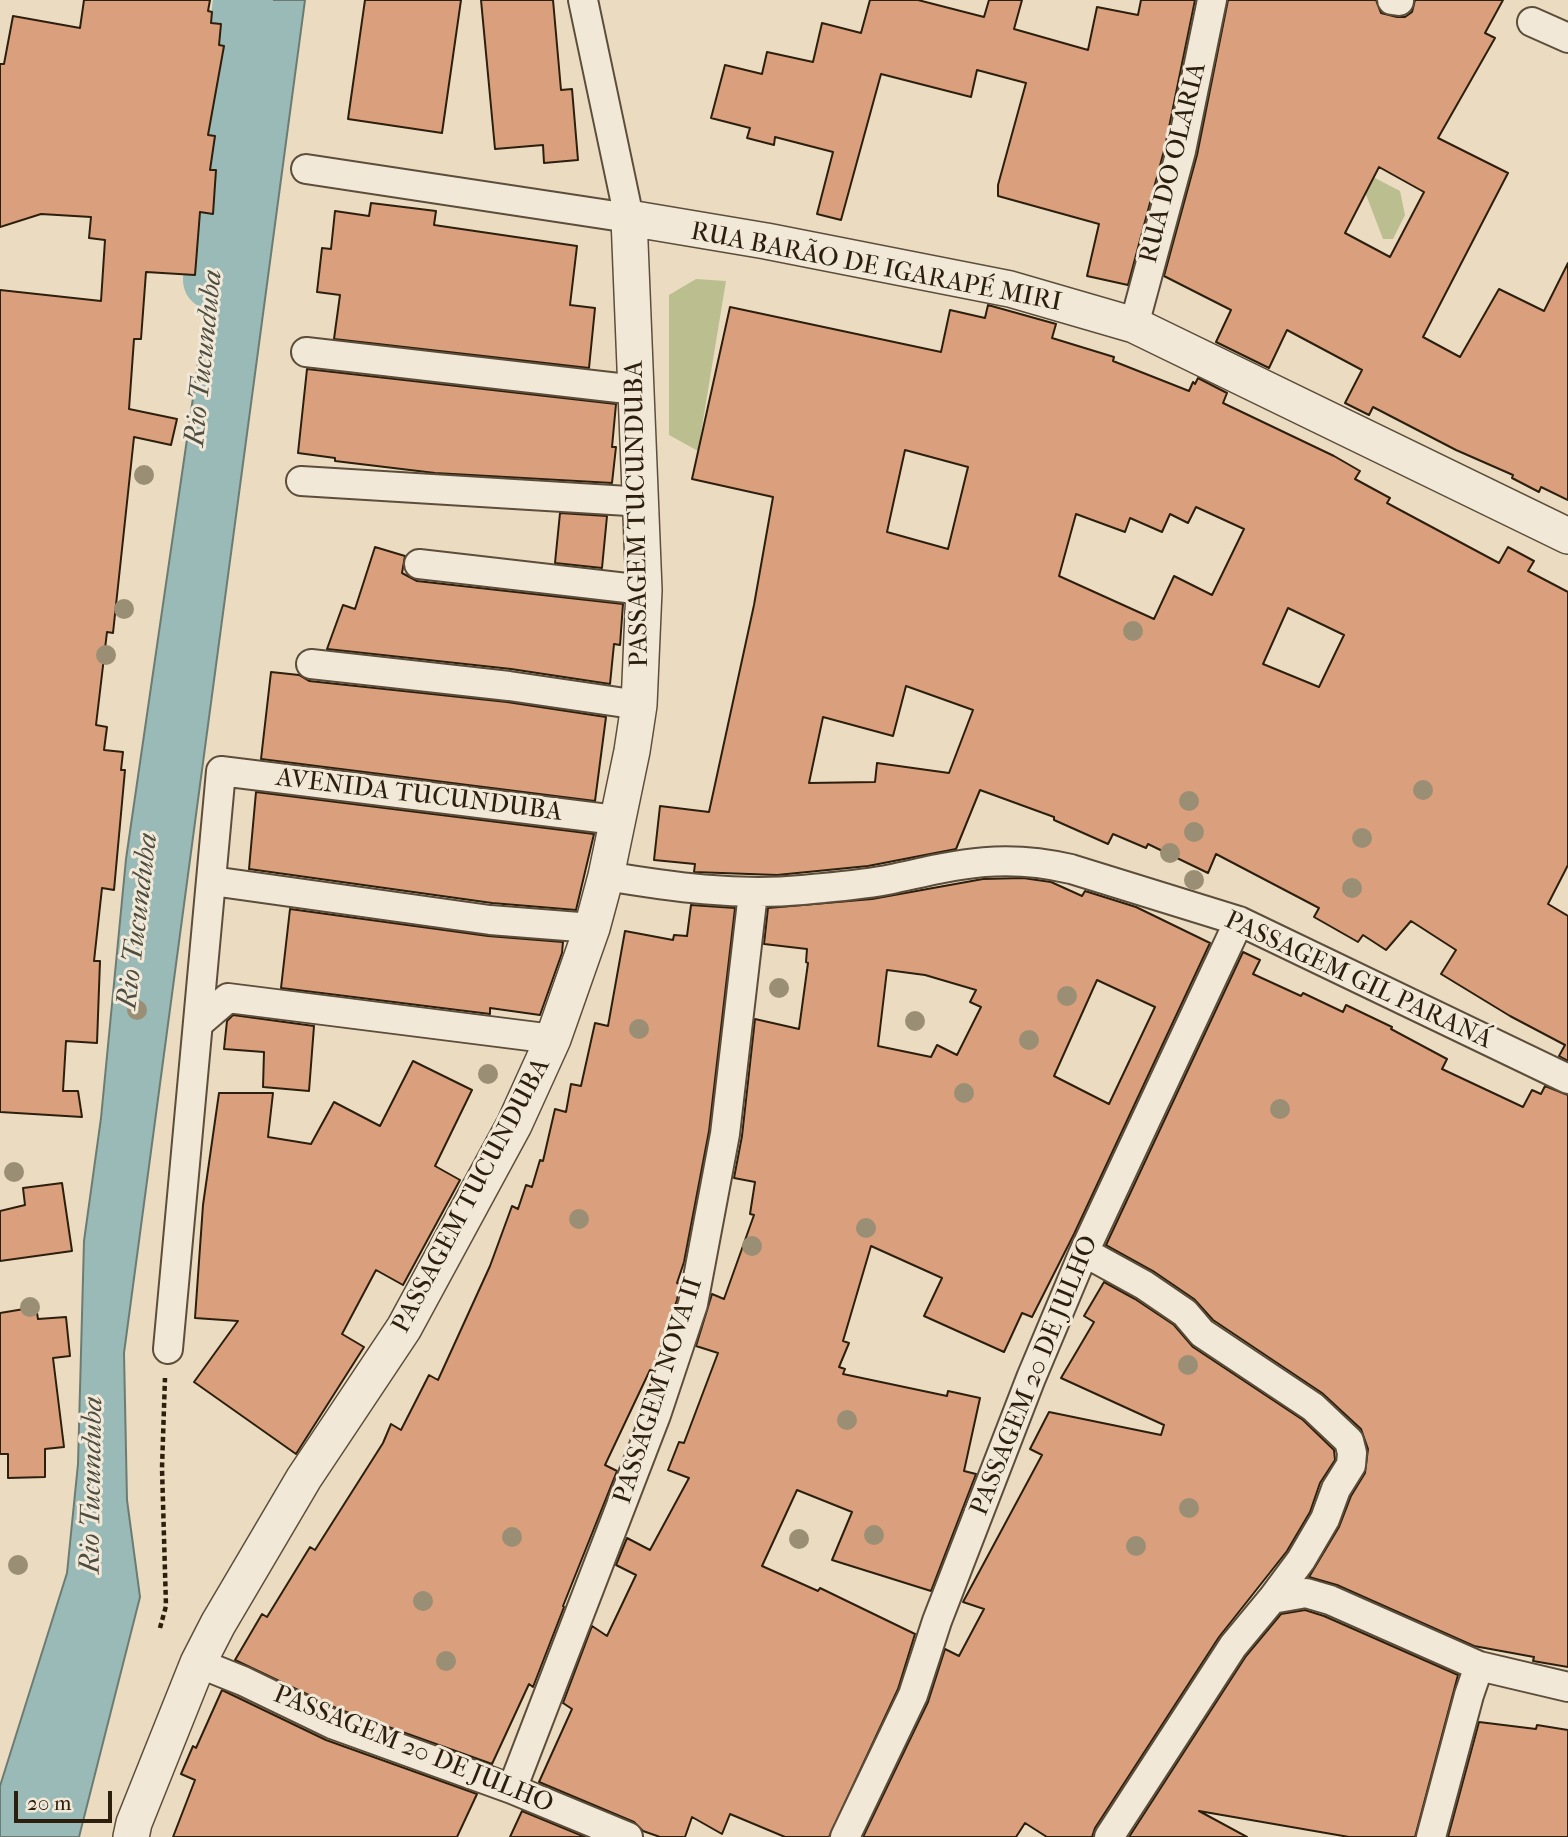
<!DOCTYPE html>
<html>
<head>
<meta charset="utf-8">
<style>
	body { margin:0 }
	#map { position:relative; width:1568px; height:1837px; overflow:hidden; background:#ebdbc1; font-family:"IM FELL French Canon",serif }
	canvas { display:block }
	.scale { position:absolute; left:14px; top:1791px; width:98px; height:32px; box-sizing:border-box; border:4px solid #2c1f0e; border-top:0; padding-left:9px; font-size:21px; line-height:24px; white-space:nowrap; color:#2c1f0e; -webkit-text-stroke:5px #f2e8d7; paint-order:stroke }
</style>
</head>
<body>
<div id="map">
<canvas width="1568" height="1837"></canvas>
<div class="scale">20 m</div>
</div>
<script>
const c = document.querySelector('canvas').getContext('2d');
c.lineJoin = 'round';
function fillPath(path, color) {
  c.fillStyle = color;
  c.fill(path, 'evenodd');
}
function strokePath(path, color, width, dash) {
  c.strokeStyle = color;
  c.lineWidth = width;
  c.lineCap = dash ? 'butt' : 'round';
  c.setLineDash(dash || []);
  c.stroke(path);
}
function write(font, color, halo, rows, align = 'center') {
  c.font = font + ' "IM FELL French Canon",serif';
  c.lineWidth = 6;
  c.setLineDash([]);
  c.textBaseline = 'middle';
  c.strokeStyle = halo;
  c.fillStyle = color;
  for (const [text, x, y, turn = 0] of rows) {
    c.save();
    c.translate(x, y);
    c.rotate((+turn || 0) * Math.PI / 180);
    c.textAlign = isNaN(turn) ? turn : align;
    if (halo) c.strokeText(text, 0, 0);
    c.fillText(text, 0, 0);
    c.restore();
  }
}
fillPath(new Path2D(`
	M1329,154l71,37 5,24 -12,24h-10l-18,-47z
	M696,279l30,2 -28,170 -29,-16v-140z`), '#bbbf90');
const water = new Path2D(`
	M244,0h61l-181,1353 3,147 13,97 -61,240h-79v-51l67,-213 11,-109 6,-223 17,-123 25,-259 119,-819z`);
fillPath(water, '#99bab7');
strokePath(water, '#6d7c73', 2);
strokePath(new Path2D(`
	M213,280l30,-280`), '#99bab7', 60);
const building = new Path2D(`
	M84,0h126l-2,11 4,1 -1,11 10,1 -2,21 5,1 -16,89 7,1 -5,34h6l-3,44 -13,-2 -5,63 -49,-3 -5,67h-7l-5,70 48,10 -6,26 -37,-8 -21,196 -6,-1 -11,93 11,2 -3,23 19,2 -2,18h4l-11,120 -12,-2 -8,73h6l-3,82 -31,-2 -3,50h15l4,26 -82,-5v-822l101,11 4,-61 -16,-2 2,-21 -50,-3 -41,13v-163h4l9,-48 67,12z
	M365,0h96l-19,133 -94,-14z
	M481,0h72l8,90 11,-1 6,71 -34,3 -1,-18 -48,4z
	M870,0h48l66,17 5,-17h33l-8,29 74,21 9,-43 41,8 3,-15h54l-30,147 -37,138 -41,-9 12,-52 -101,-28v-11l28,-102 -49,-13 -6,27 -90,-23 -40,146 -24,-6 16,-62 -58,-15 -1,8 -27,-7 3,-10 -39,-10 14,-53 37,9 5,-22 46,10 9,-39 39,10z
	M1228,0h148l5,13 16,4h8l7,-5 3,-12h88l-18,33 10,5 -57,100 70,35 -85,164 37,20 39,-68 45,22 24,-48v237l-27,-13 -2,5 -27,-14 1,-3 -57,-25 -83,-43 -4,8 -24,-12 17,-33 -75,-40 -18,38 -53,-26 15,-32 -67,-34 33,-121zM1379,167l45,25 -34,65 -45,-24z
	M371,203l65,8 -2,14 143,21 -7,59 25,3 -6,60 -255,-29 6,-44 -23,-3 5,-44 9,1 4,-38 34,5z
	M988,305l68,19 -4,14 62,19 -1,4 76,30 4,-9 2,2 3,-6 29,15 -4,10 111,53 26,15 -5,8 35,19 -3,5 112,60 9,-16 26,14 -6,10 40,21v273l-20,39 20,12v145l-9,-5 6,-11 -55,-29 -69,-42 15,-24 -45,-29 -25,29 -23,-15 -5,7 -44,-25 5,-9 -103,-54 -8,19 -60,-29 -2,4 -33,-14 -5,10 -54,-24v-3l-74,-27 -24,59 -88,17 -91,9 -83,-3 1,-8 -41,-4 6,-54 49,6 45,-207 19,-108 -81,-18 38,-172 211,45 9,-42 35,8zM905,450l63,17 -20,82 -61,-17zM1196,507l48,22 -32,66 -38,-19 -20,43 -95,-43 17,-62 49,18 5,-14 32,14 8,-18 18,9zM1288,608l56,27 -25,52 -56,-23zM906,686l67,24 -24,63 -72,-10 -2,19 -66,1 14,-66 70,19z
	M307,369l309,35 -4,43h4l-4,36 -177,-10 -100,-12v-3l-37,-5z
	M560,513l47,3 -5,52 -47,-5z
	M375,547l30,9 -3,17 15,8 206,23 -3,41 -6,-1 -4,40 -99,-15 -184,-20 16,-44 12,4z
	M271,672l28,3 10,6 198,21 99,15 -11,84 -334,-42z
	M256,792l338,42 -18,76 -84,-7 -243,-34z
	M1023,878l28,4 31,14 3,-5 51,16 74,36 -136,291 -42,83 -10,-4 -18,39 -80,-36 18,-38 -71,-32 -28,95 6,2 -10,24 6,2 -2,5 104,22 1,-5 32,7 -16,73 12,3 -45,117 -99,-31 20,-48 -55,-22 -35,76 56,25 2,-3 95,46 -17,55 -69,148h-44l-55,-23 -8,20 -30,-17 -7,20h-25l-17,-6 -9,-9 -95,-40 33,-73 -9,-6 29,-77 15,10 29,-61 -20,-10 11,-27 23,12 39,-72 -21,-8 11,-28 5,1 34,-90 -22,-7 16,-52 12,5 30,-84 -4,-1 5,-32 -21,-4 8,-42 13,-117 44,10 9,-66 -2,-1 1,-13 -43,-5 4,-36 104,-9 111,-20zM887,970l38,5 51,15 -6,12 11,5 -24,48 -20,-10 -6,12 -53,-11zM1097,980l58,27 -46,97 -55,-28z
	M691,905l44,3 -26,223 -25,131 -7,21 3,1 -3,16 -24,71 -3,-1 -45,95 12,6 -54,135 1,1 -31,80 -4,-3 -37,80 -154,-55 -103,-49 27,-46 5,3 43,-70 5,3 68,-107 8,-19 10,6 28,-55 9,5 52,-114 22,-60 6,3 8,-24 6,2 8,-27 3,1 12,-52 11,3 5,-28 10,2 14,-63 13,3 17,-95 48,9 1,-5 13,1z
	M290,909l198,27 75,6 -1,11 -22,62 -50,-7v6l-209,-26z
	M1243,952l17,8 -7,14 48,22 2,-3 40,19 3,-7 46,22 -1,2 56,30 -5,10 81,38 9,-17 9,4 4,-8 23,9v572l-35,-6 1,-4 -60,-11 -137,-61 -28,-8 30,-50 12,-31 14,-23 3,-24 -7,-20 -39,-36 -109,-73 -19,-21 -41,-28 -47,-26z
	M233,1015l81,11 -5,65 -46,-4 1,-35 -40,-3 3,-28z
	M413,1061l59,29 -37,76 25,14 -57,105 -27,-15 -34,64 22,13 -68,107 -102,-72 44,-61 -43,-3 8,-113 16,-112h54l-5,44 43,7 23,-42 46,24z
	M62,1183l10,68 -72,10v-50l25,-6 -2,-17z
	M1104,1282l31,17 39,26 19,22 110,73 31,30 1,10 -15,23 -10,29 -23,39 -68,86 -124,191 -3,9h-45l-22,-14 -9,14h-153l65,-135 17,-53 14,7 25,-47 -21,-7 79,-147 -12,-6 19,-37 112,23 3,-10 -103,-47 33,-56 -10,-6z
	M36,1307l2,12 28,-2 4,39 -17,2 11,89 -19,2v28l-37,1v-24h-8v-141z
	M1305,1610l19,6 134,59 -43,162h-66l-150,-26 48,26h-118l117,-181 35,-42z
	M222,1690l104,50 151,54 -20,43h-284l22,-57 -14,-6 12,-28 3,2z
	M1479,1722l57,7 1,-4 31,5v107h-120z
	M522,1811l63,26h-75z`);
fillPath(building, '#daa07d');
strokePath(building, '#2c1f0e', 2);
const minor = new Path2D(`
	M1392,0l7,1
	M1532,22l36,16
	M306,169l323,49 -46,-218
	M1134,325l47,-174 31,-151
	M306,352l330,38
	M301,481l327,20 13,-1
	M419,564l225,26
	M311,664l198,22 130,19
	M606,876c66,11 130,20 196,14 30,-3 61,-5 90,-11 67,-15 111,-26 179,-10l168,52 329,158
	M212,881l278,39 102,8
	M200,1022l28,-24 325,41
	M1084,1252l60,33 41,28 17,20 111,74 36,34 3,12 -1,12 -15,24 -11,30 -24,41 -29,39
	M168,1349l53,-578 395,49
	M198,1663l45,18 89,43 180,65 116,48
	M512,1789l144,-374 37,-111 32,-170 28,-241
	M845,1837l68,-142 24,-74 94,-243 53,-126 155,-331
	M1109,1837l124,-191 39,-47 34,-6 24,7 149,66 89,21
	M1431,1837l38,-142 10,-29`);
const tertiary = new Path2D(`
	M131,1837l3,-14 64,-160 20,-39 86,-146 100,-150 110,-203 39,-86 39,-111 14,-52 26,-125 7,-46 5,-115 -15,-372 137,23 244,48 124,36 434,211`);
strokePath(minor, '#5c4e3b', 32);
strokePath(tertiary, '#5c4e3b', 38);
strokePath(new Path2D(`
	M160,1628l6,-22 -4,-138 3,-90`), '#2c1f0e', 4.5, [5, 3.5]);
strokePath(minor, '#f2e8d7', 28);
strokePath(tertiary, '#f2e8d7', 35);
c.fillStyle = '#9a8e74';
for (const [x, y] of [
	[144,475],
	[124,609],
	[1133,631],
	[106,655],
	[1423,790],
	[1189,801],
	[1194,832],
	[1362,838],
	[1170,853],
	[1194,880],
	[1352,888],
	[779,988],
	[1067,996],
	[137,1010],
	[915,1021],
	[639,1029],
	[1029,1040],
	[488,1074],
	[964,1093],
	[1280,1109],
	[14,1172],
	[579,1219],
	[866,1228],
	[752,1246],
	[30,1307],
	[1188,1365],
	[847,1420],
	[1189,1508],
	[874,1535],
	[512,1537],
	[799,1539],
	[1136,1546],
	[18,1565],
	[423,1601],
	[446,1661]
]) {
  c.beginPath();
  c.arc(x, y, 10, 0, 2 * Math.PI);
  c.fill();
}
write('26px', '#2c1f0e', '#f2e8d7', [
	["RUA DO OLARIA",1174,163,-76],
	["RUA BARÃO DE IGARAPÉ MIRI",876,268,11],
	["PASSAGEM TUCUNDUBA",638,514,-91],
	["AVENIDA TUCUNDUBA",419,796,7],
	["PASSAGEM GIL PARANÁ",1358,981,25],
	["PASSAGEM TUCUNDUBA",472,1196,-62],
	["PASSAGEM 20 DE JULHO",1035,1376,-68],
	["PASSAGEM NOVA II",659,1391,-72],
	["PASSAGEM 20 DE JULHO",413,1750,22]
]);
write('italic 28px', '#4d4e41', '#f2e8d7', [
	["Rio Tucunduba",205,358,-84],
	["Rio Tucunduba",139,921,-83],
	["Rio Tucunduba",93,1485,-89]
]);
</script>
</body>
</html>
